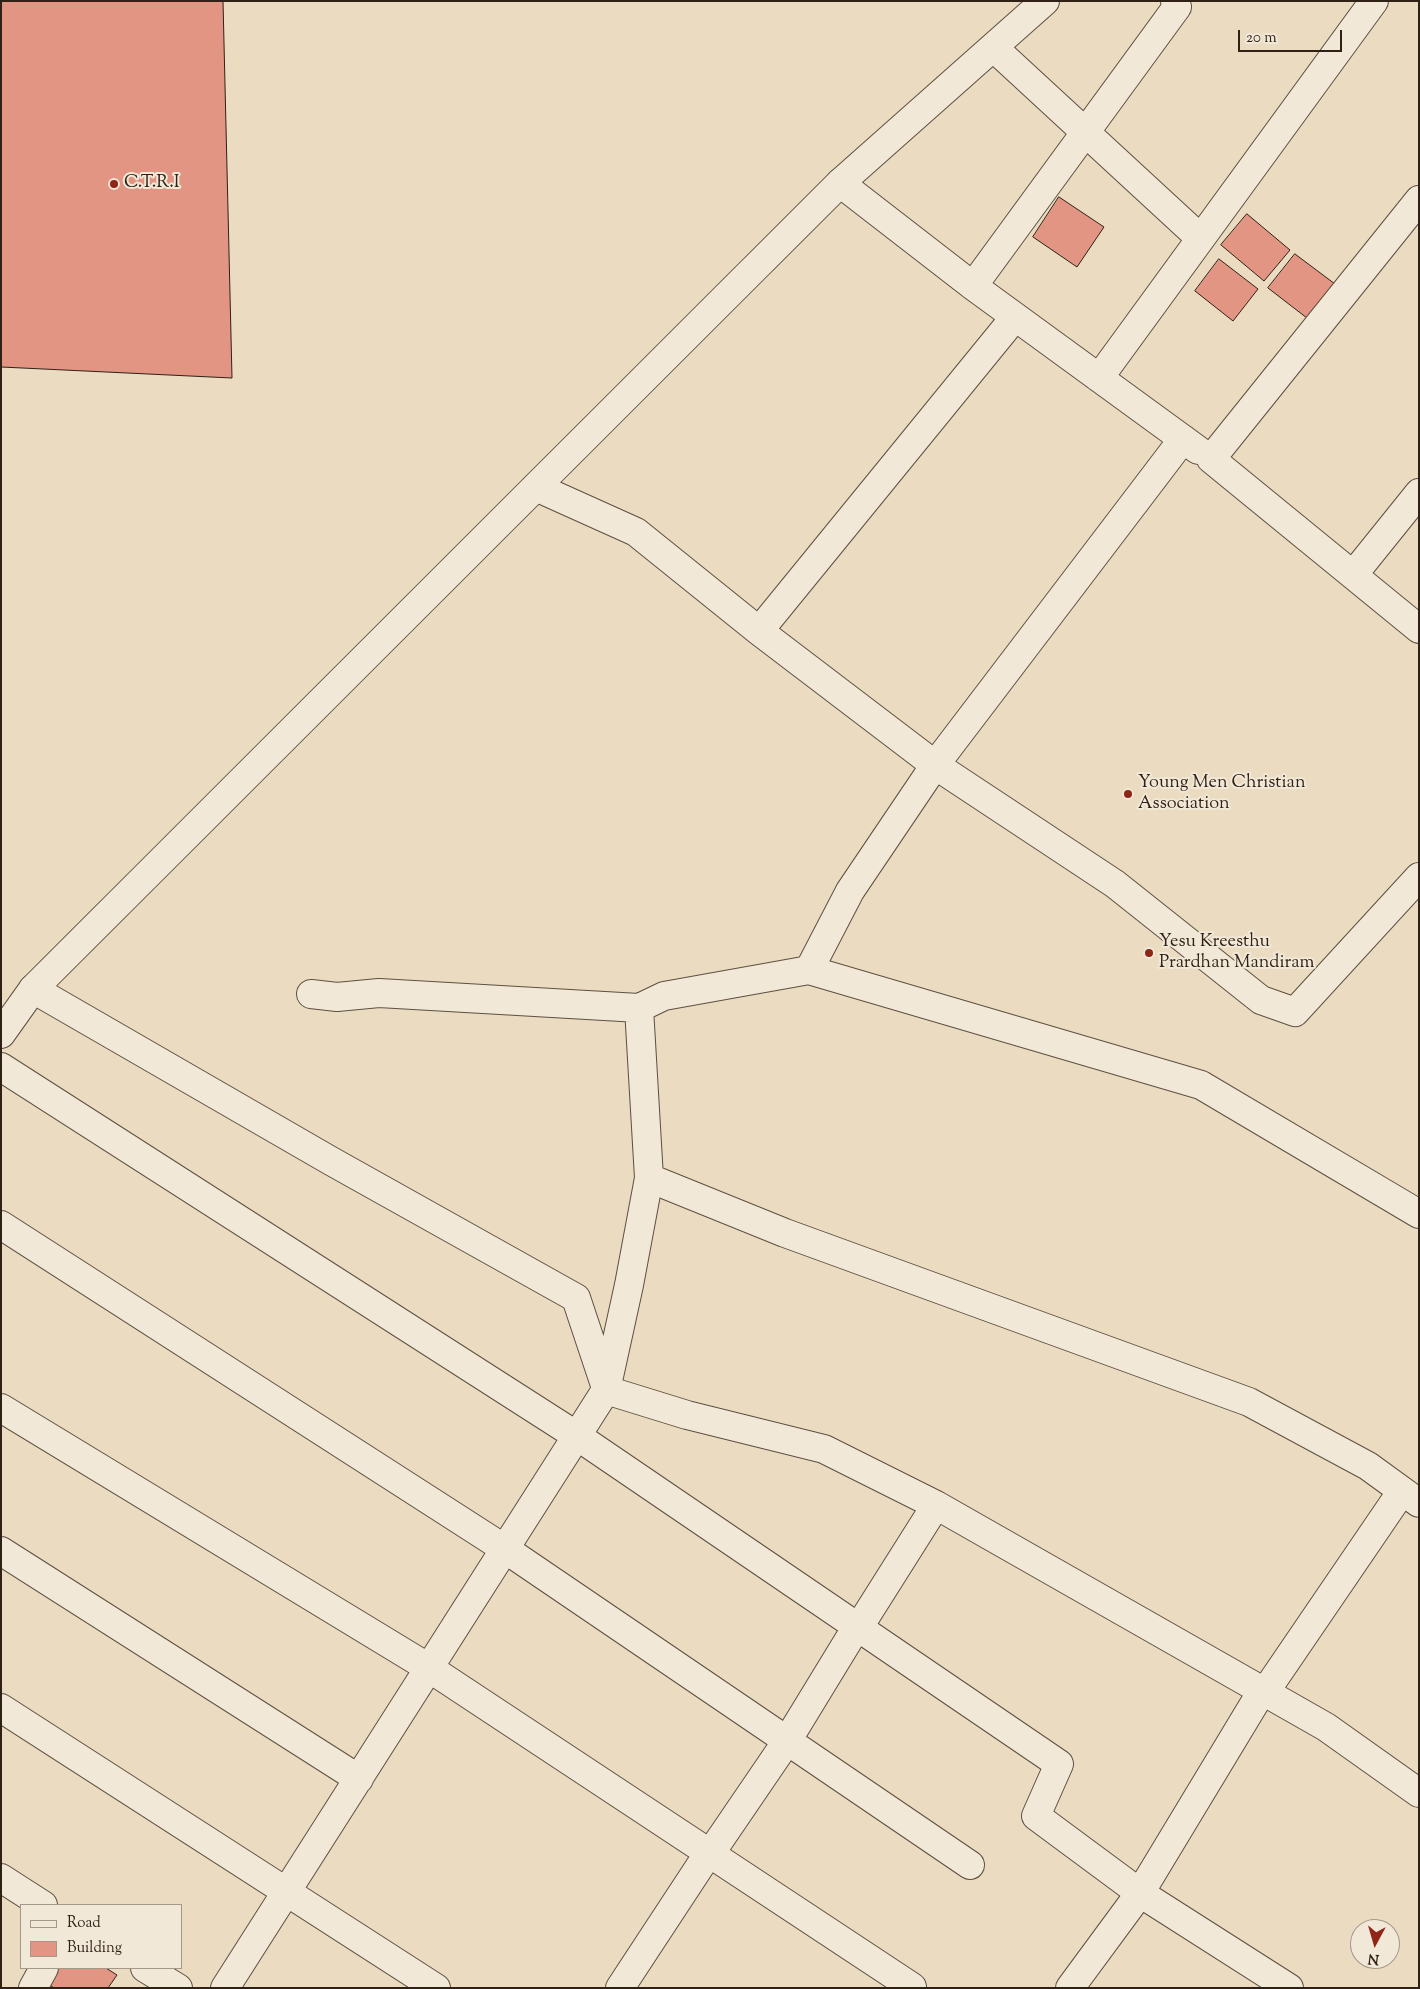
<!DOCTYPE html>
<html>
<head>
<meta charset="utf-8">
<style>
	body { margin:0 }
	#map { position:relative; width:1420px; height:1989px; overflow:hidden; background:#eadbc1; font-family:"Sorts Mill Goudy",serif }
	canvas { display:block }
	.frame { position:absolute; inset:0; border:2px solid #2f2116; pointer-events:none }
	.legend { position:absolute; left:20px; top:1904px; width:162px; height:65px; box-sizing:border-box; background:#f1e8d7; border:1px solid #a3988a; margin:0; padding:6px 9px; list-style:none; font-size:15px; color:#2f2116 }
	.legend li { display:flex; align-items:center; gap:10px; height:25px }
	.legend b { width:25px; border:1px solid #a3988a }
	.north { position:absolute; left:1350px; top:1919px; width:50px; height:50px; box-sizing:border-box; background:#f1e8d7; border:1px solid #a3988a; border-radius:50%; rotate:186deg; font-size:14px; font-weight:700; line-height:20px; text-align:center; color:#2f2116 }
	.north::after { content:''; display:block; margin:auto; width:18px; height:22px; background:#8f2418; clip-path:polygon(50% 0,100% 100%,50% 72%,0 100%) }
	.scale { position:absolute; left:1238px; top:30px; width:104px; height:22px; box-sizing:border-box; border:2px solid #2f2116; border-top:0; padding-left:6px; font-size:15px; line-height:18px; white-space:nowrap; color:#2f2116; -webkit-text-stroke:4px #f1e8d7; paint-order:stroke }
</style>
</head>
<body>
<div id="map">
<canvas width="1420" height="1989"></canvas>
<div class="frame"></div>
<ul class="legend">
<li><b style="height:6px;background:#f1e8d7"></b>Road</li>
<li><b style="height:14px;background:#e29583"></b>Building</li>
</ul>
<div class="north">N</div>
<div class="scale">20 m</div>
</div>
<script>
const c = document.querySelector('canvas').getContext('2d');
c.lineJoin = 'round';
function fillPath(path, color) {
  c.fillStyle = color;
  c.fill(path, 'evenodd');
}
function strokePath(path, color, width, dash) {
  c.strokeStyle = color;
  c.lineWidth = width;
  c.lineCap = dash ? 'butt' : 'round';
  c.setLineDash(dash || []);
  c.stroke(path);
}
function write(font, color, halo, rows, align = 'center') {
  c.font = font + ' "Sorts Mill Goudy",serif';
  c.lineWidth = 4;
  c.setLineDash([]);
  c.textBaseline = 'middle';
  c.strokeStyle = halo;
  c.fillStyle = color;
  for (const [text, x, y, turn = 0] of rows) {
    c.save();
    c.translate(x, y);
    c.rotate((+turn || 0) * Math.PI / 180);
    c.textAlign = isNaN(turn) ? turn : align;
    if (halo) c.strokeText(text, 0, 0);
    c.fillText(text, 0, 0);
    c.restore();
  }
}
const building = new Path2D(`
	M1,1h222l9,377 -231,-11z
	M1059,197l45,30 -27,40 -44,-30z
	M1247,214l43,36 -26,31 -43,-36z
	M1295,254l48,36 -27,35 -48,-37z
	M1219,259l39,30 -25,32 -38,-30z
	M57,1968h49l11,7 -9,13h-54l-7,-5z`);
fillPath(building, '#e29583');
strokePath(building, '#2f2116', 1);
const minor = new Path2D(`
	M994,48l206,190
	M840,183l133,103 225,164
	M1419,200l-208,259 208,170
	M973,286l204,-279 -2,-6
	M1099,378l275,-377
	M536,487l100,45 123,99 176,134 180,119 146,116 34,12 124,-135
	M1353,575l66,-82
	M759,631l256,-314
	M809,970l41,-79 85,-126 248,-326
	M33,989l298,172 245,137 30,90
	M311,994l26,3 42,-4 260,15 25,-12 145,-26 392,115 218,129
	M1,1067l576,369 482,328 -23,52 104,77 149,95
	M649,1178l136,55 464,169 119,64 51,37
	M1,1225l504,324 465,316
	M606,1390l81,25 137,34 112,56 390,222 93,66
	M1,1408l428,260 483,319
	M1,1551l358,228
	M1,1708l435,280
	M1,1878l42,27
	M145,1968l33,20
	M33,1988l11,-20
	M225,1988l381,-598 23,-105 20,-107 -10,-170
	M620,1988l88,-134h2l77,-113 69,-113 3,-1 77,-122
	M1070,1988l70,-95 122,-202 3,1 137,-201`);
const tertiary = new Path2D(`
	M1,1034l32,-45 807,-806 205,-182`);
strokePath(minor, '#5e5041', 30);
strokePath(tertiary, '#5e5041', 30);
strokePath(minor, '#f1e8d7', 28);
strokePath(tertiary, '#f1e8d7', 28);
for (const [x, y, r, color] of [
	[114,184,5,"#8f2418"],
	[1128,794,5,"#8f2418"],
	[1149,953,5,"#8f2418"]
]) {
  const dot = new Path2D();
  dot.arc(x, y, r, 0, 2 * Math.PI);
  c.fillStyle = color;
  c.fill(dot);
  strokePath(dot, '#f1e8d7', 2);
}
write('18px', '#2f2116', '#f1e8d7', [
	["C.T.R.I",124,184],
	["Young Men Christian",1138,784],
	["Association",1138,805],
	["Yesu Kreesthu",1159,943],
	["Prardhan Mandiram",1159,964]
], 'left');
</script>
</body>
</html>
